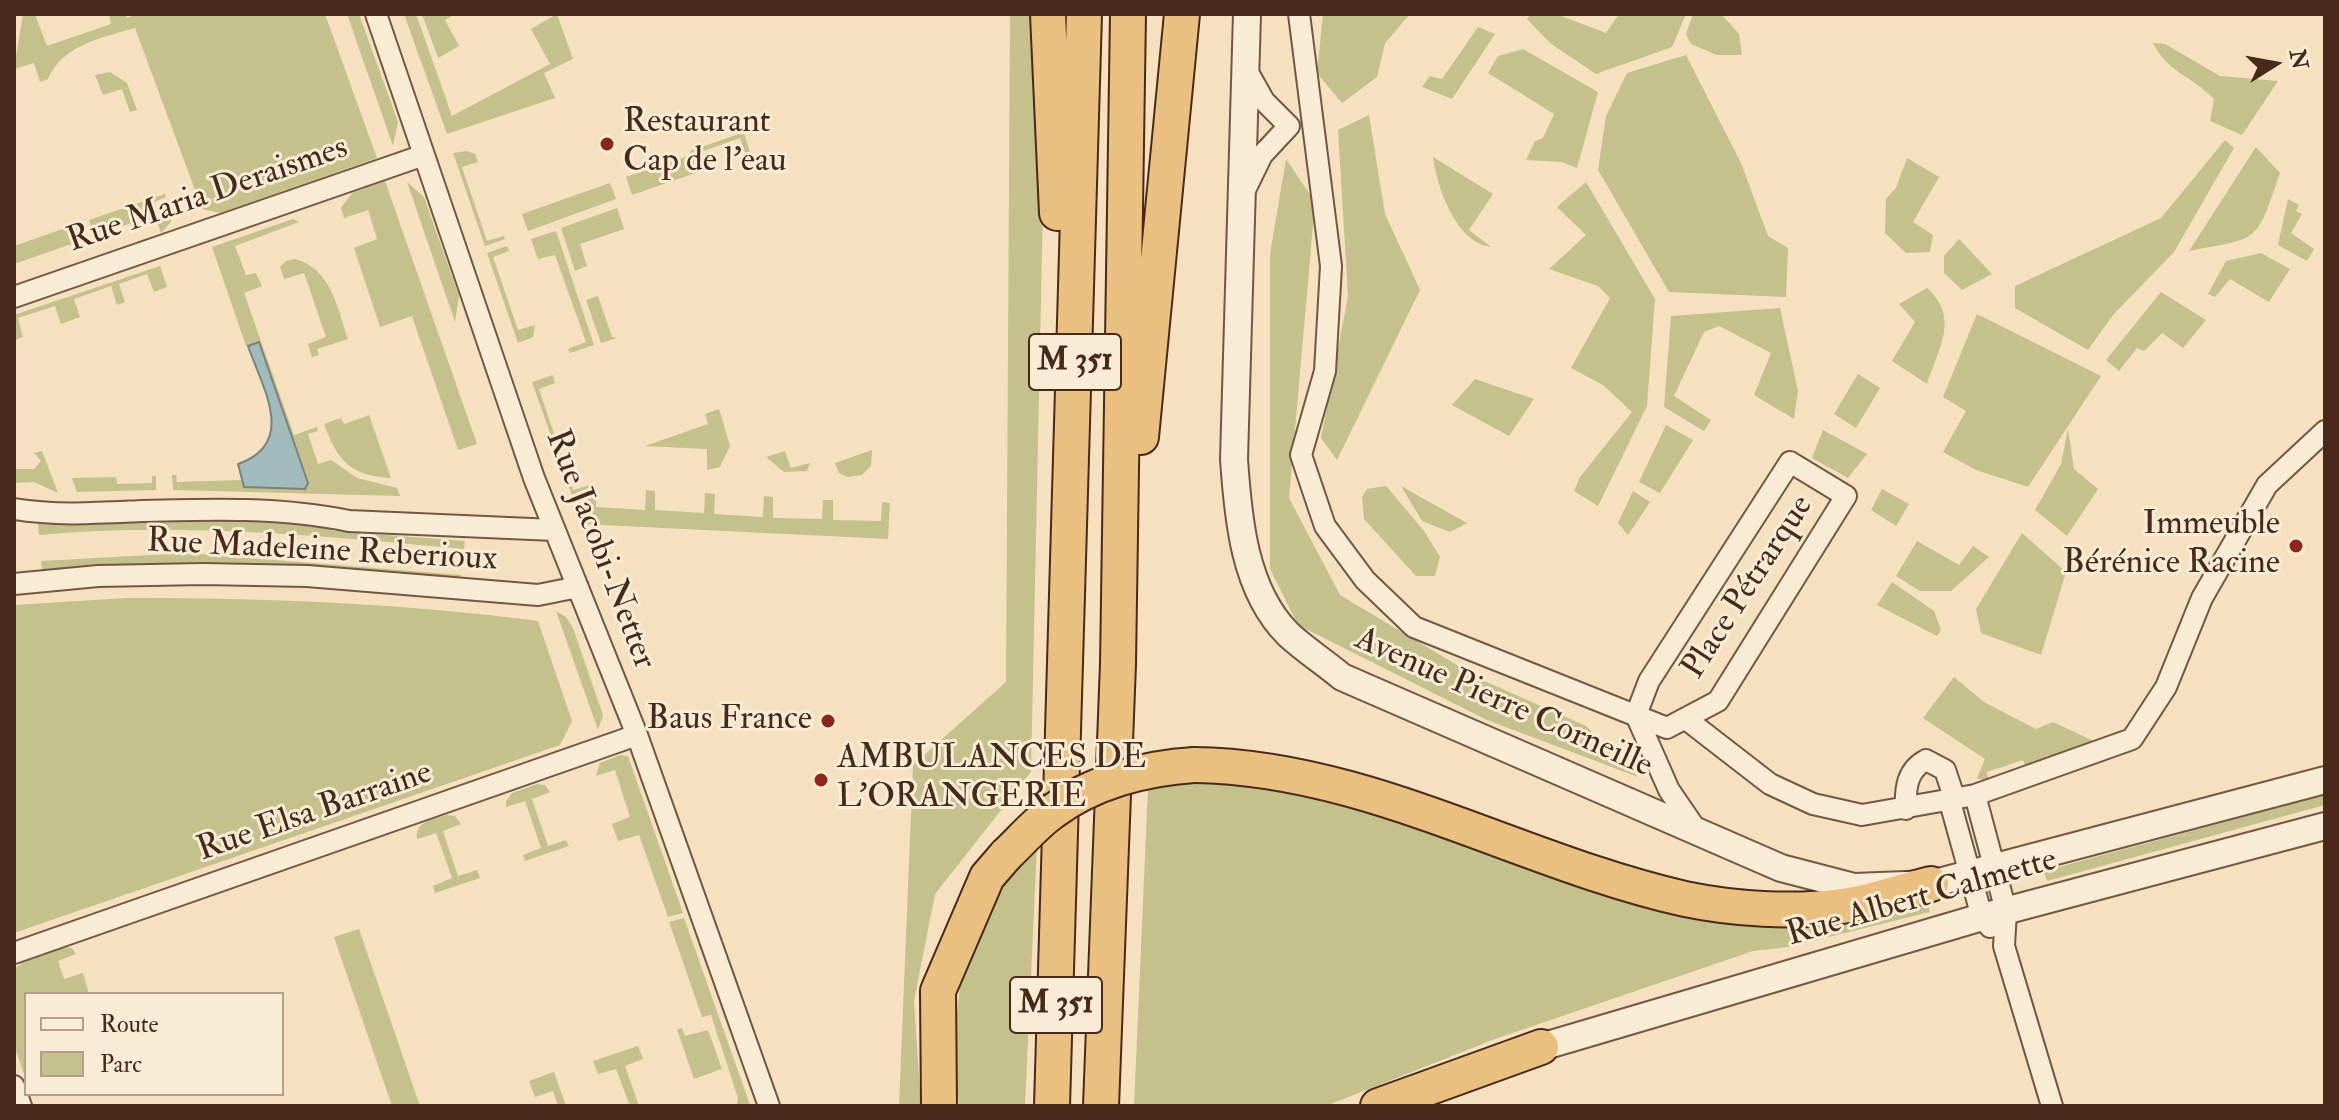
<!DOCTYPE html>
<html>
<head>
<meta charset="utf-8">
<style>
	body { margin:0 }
	#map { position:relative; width:2339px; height:1120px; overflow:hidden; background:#f5e1bf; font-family:"IM FELL Double Pica",serif }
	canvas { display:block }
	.frame { position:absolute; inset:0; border:16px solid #48291b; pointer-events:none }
	.legend { position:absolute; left:24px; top:992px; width:260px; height:104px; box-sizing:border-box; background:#f8ecd5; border:2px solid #b29e8b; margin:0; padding:10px 14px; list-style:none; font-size:24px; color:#48291b }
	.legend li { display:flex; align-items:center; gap:16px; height:40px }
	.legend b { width:40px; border:2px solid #b29e8b }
	.north { position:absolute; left:2235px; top:24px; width:80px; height:80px; -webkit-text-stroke:6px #f8ecd5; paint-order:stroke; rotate:79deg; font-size:22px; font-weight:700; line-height:32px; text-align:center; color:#48291b }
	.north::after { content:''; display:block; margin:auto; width:28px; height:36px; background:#48291b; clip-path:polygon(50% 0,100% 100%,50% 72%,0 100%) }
</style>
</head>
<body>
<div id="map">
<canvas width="2339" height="1120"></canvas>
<div class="frame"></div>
<ul class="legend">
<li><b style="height:10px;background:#f8ecd5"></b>Route</li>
<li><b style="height:22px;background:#c4c18c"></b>Parc</li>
</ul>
<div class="north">N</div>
</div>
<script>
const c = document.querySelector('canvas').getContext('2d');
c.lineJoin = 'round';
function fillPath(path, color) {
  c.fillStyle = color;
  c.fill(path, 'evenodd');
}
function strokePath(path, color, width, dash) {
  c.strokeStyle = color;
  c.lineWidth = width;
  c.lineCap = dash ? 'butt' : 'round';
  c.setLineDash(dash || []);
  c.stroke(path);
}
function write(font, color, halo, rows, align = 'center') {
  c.font = font + ' "IM FELL Double Pica",serif';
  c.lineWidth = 6;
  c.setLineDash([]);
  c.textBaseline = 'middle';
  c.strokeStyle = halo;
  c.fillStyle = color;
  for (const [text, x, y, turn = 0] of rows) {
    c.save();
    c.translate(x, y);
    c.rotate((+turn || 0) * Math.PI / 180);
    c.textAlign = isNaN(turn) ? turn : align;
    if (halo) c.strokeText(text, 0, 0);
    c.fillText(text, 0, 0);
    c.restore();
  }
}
fillPath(new Path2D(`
	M23,14h12l12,32 64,-22 -2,-10h16l2,4 12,-4h186l52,144 -157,55 -18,-4 -67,-181c-32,9 -73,17 -87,51l-8,3 -6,-19 -20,6z
	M347,14h12l39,108 -5,24z
	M404,14h12l36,102 98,-52 -19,-35 26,-15 16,45 -29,14 11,25 -108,36z
	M422,14h33l-10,6 14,26 -21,12z
	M1010,14h37l-16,758 -96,122 -21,107 7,105h-22l14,-341 93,-83z
	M1323,14h87l-25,29 -8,34 -35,26 -25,-30z
	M1531,14h25l50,19 13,-19h67l-14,33 -76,27 -46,-31 -23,-24z
	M1693,14h28l18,20 3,21h-25l-26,-11 -5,-10z
	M1478,27l17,7 -43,65 -30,-12 8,-11 12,3z
	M2153,43l12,1 55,32 58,5 -36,54 -32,-14 4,-22c-22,-23 -46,-26 -61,-56z
	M1523,49l75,43 -21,76 -15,-6 -36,-2 9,-19 8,-3 11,-24 -66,-41 10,-17z
	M1686,55l55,108 27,73 20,12 -2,49 -117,-5 -71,-122 8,-54 21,-43z
	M110,72l17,11 10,27 -7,2 -8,-23 -19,6 -8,-20z
	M737,112l13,40 -5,1 -5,-15 -42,15 6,17 -72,25 -6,-18 65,-22 -1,-4 49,-17 -7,-20z
	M1369,115l16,99 35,76 -83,170 -16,-22 27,-142 -10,-166z
	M2225,140l9,8 -60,104 -61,63 -25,35 -73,-42v-22l146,-68z
	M2256,147l24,26c-25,71 -18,64 -91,78z
	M467,151l8,3 3,8 -16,5 25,74 17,-5 1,3 -20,7 -32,-93z
	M1433,157l60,37 -24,36 22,17c-35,-4 -54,-60 -58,-90z
	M1907,158l32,19 -26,45 20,13 -3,17 -24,1 -21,-20 1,-34 10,-11z
	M1286,159l29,43 -26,296 51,97 142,85 104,46 52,51 -151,-57 -189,-95 -28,-56v-315z
	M385,181l92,263 -19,6 -46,-134 -32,11 -26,-79 23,-9 -9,-29 -24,8 -3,-10 11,-15z
	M407,182l17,15 35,99 -4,26z
	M1586,182l69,117 -8,107 -49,100 -24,-15 6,-14 52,-65 -29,-27 -32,-17 39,-70 -12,-12 -49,-17 37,-34 -29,-28z
	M610,183l6,16 -88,32 -6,-17z
	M165,194l1,3 -12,5 5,15 13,-4 -1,9 -10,11 -6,-18 -61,21 -5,-16z
	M2288,199l11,6 -3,6 6,3 -11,19 23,16 -7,12 -29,-16z
	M617,208l7,21 -44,15 7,22 -12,5 -14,-43z
	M293,219l6,3 -64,24 11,29 10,-2 6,13 -18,7 50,142 23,-8 1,4 -10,3 10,30 13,-4 26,18 40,10 3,8 -227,-6 -1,-15h4l1,7 65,-2 2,7 61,2 3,-6 -49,-140 -13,3 -34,-99z
	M77,224l6,16 -69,24v-18z
	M556,231l38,114 -24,8 -2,-4 18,-7 -31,-87 -17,4 -7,-20z
	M1959,239l33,35 -30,16 -18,-17v-17z
	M507,246l2,5 -16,6 25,73 17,-5 -2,12 -15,6 -31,-90z
	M2261,253l29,16 -21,33 -39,-23 -15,18 -7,-3 18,-33z
	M295,259c37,10 42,49 53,80l-31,10 2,6 -7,2 -4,-13 18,-7 -22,-64 -20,6 -4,-12 6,-6z
	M160,266l7,21 -13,5 -7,-18 -28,10 6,18 -8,3 -6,-19 -37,13 6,18 -19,7 -6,-18 -37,12 5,19 -8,3 -1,-25z
	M1927,288c33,30 12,59 0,96l-35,-23 23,-39 -16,-18z
	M2161,292l45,28 -23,28 -21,-15 -18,18 -7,-3 -18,23 -13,-11z
	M598,296l14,41 5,1 -16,5 -15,-43z
	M1780,308l18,83 -4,28 -40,-24 17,-42 -52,-27 -15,6 -30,64 37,24 -7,11 -40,-24 7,-91z
	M1977,314l124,62 -73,111 -52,-17 -33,-18 23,-41 -23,-14z
	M1858,374l22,14 -24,40 -22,-14z
	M553,375l2,8 -16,6 34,101 17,-5 7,3 -1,19 49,3 1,-20 9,1v19l49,3 1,-20 10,1 -1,20 49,3 1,-21 9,1v21l49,1 1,-19h10v20l48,1 1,-19 8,1 -2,36 -306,-15 -50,-142z
	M1475,379l59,20 -25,37 -57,-31z
	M719,409l11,37 -10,21 -13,3v-21l-62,-3 63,-22 -3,-10z
	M369,415l22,63c-41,-2 -54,-18 -67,-54l17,-6 3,6z
	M1666,425l27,15 -33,53 -21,-11z
	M2068,429l6,40 24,20 -31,47 -32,-26 26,-46z
	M1823,430l44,24 -19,24 -36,-20z
	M872,450l-1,16 -9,9 -14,2 -9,-4 -4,-10z
	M42,451l16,42 -24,-11 -18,1v-14h18l7,-8 -7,-8z
	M785,451l6,17 19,-5 -3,8 -23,1 -18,-15z
	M152,476h4v14l-79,2 -5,-14 44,-1 1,7 35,-1z
	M1386,486l38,45 16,26 -5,19h-19l-52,-57 -2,-22 5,-8z
	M1401,486l57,32 9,5 -17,9 -28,-11z
	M1882,489l27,15 -13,22 -25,-16z
	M1633,491l17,11 -22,33 -10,-12z
	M110,519l177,1 48,11 130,10 -1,8c-143,-13 -281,-27 -425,-14l-1,-12z
	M2022,533l44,39 -25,83 -60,-22 -5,-24z
	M1917,541l42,24 14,-19 16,11 -38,34h-31l-24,-15z
	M188,553l273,22v6l-418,-8 -2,-12z
	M1892,582l42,29 7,19 -4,6 -60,-31z
	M127,598c141,0 272,5 411,23l34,100 -12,24 -546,188v-328z
	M556,611l10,6 7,11 30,87 -5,15z
	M1954,677l30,25 52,27 17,-7 43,20 -69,28 -4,-10 -36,12 2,10 -12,-4 8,-19 -62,-41z
	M620,755l8,1 55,157 -15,4 -29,-82 -21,6 -6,-17 18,-7 -15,-47 -19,6 4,-13z
	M1249,777l454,134 222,-15 5,16 -142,35 -35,4 -258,88 -169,67h-192l14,-318z
	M537,784l8,1 5,7 -18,7 16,47 18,-6 3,6 -44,15 -2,-6 18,-7 -16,-47 -19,6v-6l6,-8z
	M2325,795v10l-278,76 -3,-10z
	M446,815l9,1 6,8 -18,7 15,45 19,-6 3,8 -45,15 -2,-7 19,-8 -16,-45 -19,6c-2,-18 15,-19 29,-24z
	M1037,846l-12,260h-66c-8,-99 -3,-191 78,-260z
	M684,918l66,187 -1,1h-12l1,-8 -27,-83 -9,2 -33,-95z
	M359,929l61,177h-28l-58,-169z
	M64,947l8,1 4,6 -18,7 6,18 19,-6 6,21h-63v86l-12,-35v-76l11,-8z
	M682,1028l3,8 23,-6 14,39 -28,10 -17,-50z
	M638,1046l5,13 -18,7 14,40h-9l-14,-37 -18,5 -5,-13z
	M554,1072l12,34h-8l-5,-15 -18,6 -6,-16z`), '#c4c18c');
const water = new Path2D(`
	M259,342l49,141 -3,6 -61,-2 -6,-23c60,-21 24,-77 10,-118z`);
fillPath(water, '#a0bbbb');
strokePath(water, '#7d817b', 2);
const minor = new Path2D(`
	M376,14l158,464 103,257 132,371
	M1299,14l32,252 -6,105 -24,84 24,71 40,54 49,47 253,101 51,-27 128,-205 -56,-34 -141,219 -13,34
	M1243,194l19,-39 27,-29 -25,-25 -18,-32
	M14,297l410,-142
	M14,509c43,7 85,4 128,2 69,-2 140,-4 207,10l205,9
	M14,584l84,-8 105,-2 104,2 231,19 40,-8
	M1636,715l33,75 28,41
	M1686,719l84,65 43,20 49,11 113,-20 157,-56 34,-52 36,-89 65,-113 58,-54
	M1975,795l31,116 -2,35 48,160
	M1950,802l32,115 8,10
	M1906,809c-1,-21 1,-39 20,-49l19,10 10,30
	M14,953l623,-218
	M14,1086l7,20`);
const tertiary = new Path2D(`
	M1247,14l-13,445c4,59 10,131 54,175 16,15 36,28 54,43l439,191 73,19 77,-3 394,-104
	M1541,1047l441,-130 343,-91`);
const trunk = new Path2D(`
	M1048,14l9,199
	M1141,437l41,-423
	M1194,765c173,2 326,97 491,134 48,10 108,14 157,7 30,-4 60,-15 89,-22
	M939,1106l-1,-115 49,-114 19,-22
	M1052,1106l32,-1092
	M1101,1106l17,-442 10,-650
	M1378,1106l163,-59`);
strokePath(minor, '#735744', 24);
strokePath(tertiary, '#735744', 30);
strokePath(trunk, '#48291b', 38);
strokePath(minor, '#f8ecd5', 20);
strokePath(tertiary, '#f8ecd5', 26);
strokePath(trunk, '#eac080', 34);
const trunkBridge = new Path2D(`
	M1006,855c15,-14 29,-31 46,-43 40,-30 93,-44 142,-47`);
strokePath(trunkBridge, '#48291b', 38, []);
strokePath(trunkBridge, '#eac080', 34);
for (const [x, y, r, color] of [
	[607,144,8,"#8f2418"],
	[2296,546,8,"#8f2418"],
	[828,721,8,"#8f2418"],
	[821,780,8,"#8f2418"]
]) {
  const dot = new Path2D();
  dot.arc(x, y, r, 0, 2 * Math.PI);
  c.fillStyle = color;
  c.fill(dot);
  strokePath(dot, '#f8ecd5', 3);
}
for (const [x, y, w] of [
	[1075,362,92],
	[1056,1005,92]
]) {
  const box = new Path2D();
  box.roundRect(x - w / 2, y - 28, w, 56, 6);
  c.fillStyle = '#f8ecd5';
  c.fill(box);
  strokePath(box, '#48291b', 2);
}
write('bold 32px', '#48291b', null, [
	["M 351",1075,362],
	["M 351",1056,1005]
]);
write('34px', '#48291b', '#f8ecd5', [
	["Restaurant",623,124],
	["Cap de l'eau",623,163],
	["Immeuble",2280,526,"right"],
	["Bérénice Racine",2280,565,"right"],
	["Baus France",812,721,"right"],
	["AMBULANCES DE",837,760],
	["L'ORANGERIE",837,799]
], 'left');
write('34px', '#48291b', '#f8ecd5', [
	["Rue Maria Deraismes",208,196,-19],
	["Rue Jacobi-Netter",599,550,69],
	["Rue Madeleine Reberioux",322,552,3],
	["Place Pétrarque",1749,588,-57],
	["Avenue Pierre Corneille",1503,704,24],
	["Rue Elsa Barraine",315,813,-19],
	["Rue Albert Calmette",1922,899,-16]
]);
</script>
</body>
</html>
